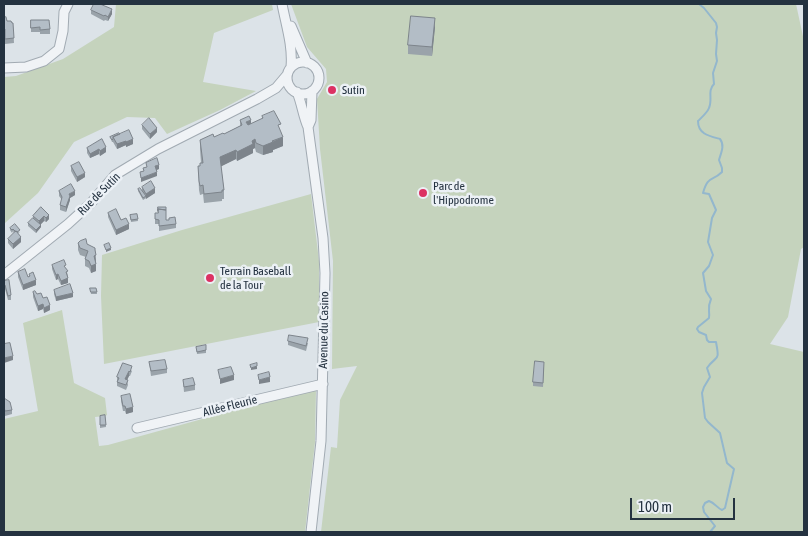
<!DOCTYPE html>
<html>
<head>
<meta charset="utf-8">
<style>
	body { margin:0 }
	#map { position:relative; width:808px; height:536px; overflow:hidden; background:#dce3e8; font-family:"Asap Condensed",sans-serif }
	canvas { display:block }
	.frame { position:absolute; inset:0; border:5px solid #243240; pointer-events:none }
	.scale { position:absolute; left:630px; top:498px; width:105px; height:22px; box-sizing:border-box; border:2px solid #243240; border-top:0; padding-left:6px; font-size:15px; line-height:18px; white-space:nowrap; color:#243240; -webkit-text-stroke:4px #ecf1f6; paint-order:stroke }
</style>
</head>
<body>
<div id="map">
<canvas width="808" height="536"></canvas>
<div class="frame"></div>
<div class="scale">100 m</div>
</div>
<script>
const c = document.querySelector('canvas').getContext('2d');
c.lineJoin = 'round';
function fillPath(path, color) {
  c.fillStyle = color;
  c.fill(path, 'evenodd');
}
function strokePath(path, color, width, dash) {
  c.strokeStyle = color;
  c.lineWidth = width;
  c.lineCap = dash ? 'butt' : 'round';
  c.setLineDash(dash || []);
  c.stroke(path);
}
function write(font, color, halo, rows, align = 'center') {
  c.font = font + ' "Asap Condensed",sans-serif';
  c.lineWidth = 5;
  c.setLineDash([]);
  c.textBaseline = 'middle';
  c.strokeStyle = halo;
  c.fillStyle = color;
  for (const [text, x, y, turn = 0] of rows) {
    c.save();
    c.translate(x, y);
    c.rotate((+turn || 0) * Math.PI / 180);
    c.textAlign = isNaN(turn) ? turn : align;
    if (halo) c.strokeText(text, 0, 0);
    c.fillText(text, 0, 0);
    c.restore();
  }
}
fillPath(new Path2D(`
	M116,4h156l1,6 -59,23 -11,49 53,9 -36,19 -53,24 -12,-16 -28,-1 -53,25 -36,51 -33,30 -1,-1v-145l12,-1 47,-17 51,-32z
	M291,4h505l8,37v206l-3,2 -13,68 -18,27 34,8v180h-483l10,-85 6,1 3,-48 17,-34 -25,3 1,-108 -13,-112 -3,-50 10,-17 -1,-13 -19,-22z
	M311,194l8,67v61l-215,42 -3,-68 1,-41 80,-25z
	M62,310l12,73 31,15 2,17 -2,1 -10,1 4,29 9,-1 163,-45 45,-11 -1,53 -10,90h-301v-113l34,-8 -15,-88z`), '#c5d3bd');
strokePath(new Path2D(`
	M699,4l5,4 12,15 1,4 -1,6 1,7 -1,14 1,7 -4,12 1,11c-7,7 -1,15 -5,24 -2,5 -7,9 -11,13 0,13 11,15 22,18 5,6 1,14 -1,21l3,8v4c-10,10 -14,3 -19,21l6,1 7,16 -4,8 -4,24 5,13 -4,11 -6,7 3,18 5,8c-4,9 -1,11 -2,19l-11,9 -1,2 2,3 7,3 1,5 2,2h7c4,21 1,12 -9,26l3,9 -6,10 -2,6 3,25 3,4 12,11 7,30 7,6 -9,39 -3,2c-5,-2 -7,-7 -13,-9l-4,2 -2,4 1,5 11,14 -5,6`), '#93b7cd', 2);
const minor = new Path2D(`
	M282,4c4,21 11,42 9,63
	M291,26l16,37
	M287 78a16 16 0 1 1 32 0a16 16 0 1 1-32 0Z
	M4,68l22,-1 18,-6 15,-12 4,-18 1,-19 4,-8
	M297,92c5,12 6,24 11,35l15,111 2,35 -4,168 -10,91
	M308,127l3,-7 1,-29
	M4,275l64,-51 23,-21 24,-28 43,-26 99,-50 19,-11 11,-13
	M137,428l186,-44`);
strokePath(minor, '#a1aab2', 11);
strokePath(minor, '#f0f3f6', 9);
fillPath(new Path2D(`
	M91,10l21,4 -4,7 -3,-1 -1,1 -13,-7z
	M4,18l3,3 6,2 1,20 -9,1v-10h-1z
	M31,20l19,9v5h-10v-2h-9z
	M435,27l-3,29 -24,-2v-9z
	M262,116l19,16 2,14 -10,4v2l-10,3 -7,-3 -1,-4 -2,1v4l-16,8 -1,-2 -15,7 3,24v9h-2v2l-18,2 -1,-9 -3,1 -1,-5 -1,-24h2l1,-3 -1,-14v-9l14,-3 10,-3 16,-8v-6l11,4 11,-5z
	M142,125l15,7 -7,7 -8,-10z
	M120,134l13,10 -7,3v-2l-9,4 -4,-7h-1l-2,-5z
	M102,139l4,13 -6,4 -1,-2 -9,4 -3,-5v-5z
	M71,166l14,11 -8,5 -6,-11z
	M142,187l13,6 -12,7 -5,-9v-2l4,1z
	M59,191l16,4 -5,3v2l-4,12 -6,-2v-5l2,-5 -3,-4z
	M41,207l8,12 -3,3 -2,-1 -4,4 1,2 -5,6 -8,-7v-3l5,-5v-2z
	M108,213l13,7 8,9 -13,6 -8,-18z
	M155,213l11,7 10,4v4l-17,3v-7h-4z
	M137,214l1,7 -7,1 -1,-7z
	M10,228l10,4 -2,1 3,9 -8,7 -5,-6v-4l6,-6 -1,-2 -1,2 -2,-3z
	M78,243l9,1 8,8 1,19 -5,2 -2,-5 -4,-2v-7l1,-2 -6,-2 -2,-5z
	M52,265l14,3 2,8v7l-7,2 -3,-6 -2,1 -4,-11z
	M18,272l10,5 1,-1v-2l7,11 -13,5 -5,-13z
	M4,281l7,14v5h-3l-3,-11 -1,1z
	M90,288h6l1,6h-6z
	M54,290l19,7 -17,4 -2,-7z
	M33,292l10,6 7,12 -6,3 -1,-4 -5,2 -5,-14z
	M288,341l20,2 -2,8 -18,-6z
	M206,345v8l-9,1 -1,-7z
	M149,362l18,7v4l-16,3z
	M123,363l9,8 -2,5h-1l-2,4 1,5 -2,5 -9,-4v-9z
	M544,367l-1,20 -10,-1v-4z
	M183,380l12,5v5l-11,2z
	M121,396l12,16 -7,2 -1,-3h-2l-2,-10z
	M4,398l8,12v4l-7,2 -1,-5z
	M105,415l1,12 -6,1v-12z`), '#9aa3aa');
fillPath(new Path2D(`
	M112,9v5l-4,7v-4z
	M435,18v9l-3,29v-9z
	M251,120v9l-5,-7z
	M157,128v4l-7,7v-5z
	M283,137v9l-10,4v2l-10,3v-9z
	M133,139v5l-7,3v-5z
	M255,139v9l-2,1v4l-16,8v-9l15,-11z
	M126,141v4l-9,4v-5z
	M106,147v5l-6,4v-5z
	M99,149v5l-9,4v-4z
	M236,150v9l-16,8v-10z
	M159,165v4l-4,2v-5z
	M157,172v4l-16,6v-4z
	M85,173v4l-8,5v-5z
	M155,188v5l-9,6v-5z
	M75,191v4l-5,3v2l-4,12v-5l3,-13z
	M49,215v4l-3,3v-4z
	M44,216v5l-5,5v-5z
	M129,224v5l-13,6v-5z
	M41,225v2l-5,6v-3z
	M21,237v5l-8,7v-5z
	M95,248l1,14 -2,1v-7z
	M111,248v2l-5,2v-2z
	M96,264v7l-5,2v-7z
	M58,274v5l-2,1v-5z
	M68,278v5l-7,2v-4z
	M36,280v5l-13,5v-5z
	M73,293v4l-17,4v-4z
	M43,304v5l-5,2v-5z
	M50,305v5l-6,3v-5z
	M13,356v4l-9,3v-5z
	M257,366v3l-6,1v-2z
	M129,371v5l-4,8v-5z
	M234,375v5l-14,4v-5z
	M270,377v5l-11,2v-4z
	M133,407v5l-7,2v-5z`), '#7d848b');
const building = new Path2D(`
	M94,4h6l12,5 -4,8 -3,-2 -1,1 -13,-6z
	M411,16l24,2 -3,29 -24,-2z
	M6,17l1,4h4l1,2h1l1,15 -9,1v-10h-1v-11z
	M31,20h18l1,9 -10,1v-3l-9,1z
	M274,111l7,13 -3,1 5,12 -11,4 1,1 -10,4 -7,-3 -1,-4 -3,2 1,3 -16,8 -1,-2 -16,7 4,33h-2v2l-18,2 -1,-9 -3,1 -1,-5 -1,-15h2v-3h3l-3,-23 13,-6 1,3 9,-4 1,1 18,-9 -2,-5 9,-4 2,4 -5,2 2,3 15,-7 -1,-2z
	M149,118l8,10 -7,6 -8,-9z
	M129,130l4,9 -7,3v-1l-9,3 -4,-7z
	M119,133l1,1 -7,3v2l-1,1 -2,-3z
	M102,139l4,8 -6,4 -1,-2 -9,5 -3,-6z
	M157,158l2,7 -4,1 2,6 -16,6 -1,-6 4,-1 -1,-3 4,-1 -1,-4z
	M79,162l6,11 -8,4 -6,-11z
	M151,181l4,7 -9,6 -4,-7z
	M71,184l4,7 -6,3 1,2 -4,11 -6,-2 2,-8 -3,-6z
	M140,188l6,8 -3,2 -5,-9z
	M41,207l8,8 -3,3 -2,-2 -5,5 -6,-5z
	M158,207h8v3l-8,-1v2z
	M116,209l5,11 5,-2 3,6 -13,6 -8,-17z
	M158,209l8,1v10h3v-2l6,-1 1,7 -17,2v-6l-4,-1v-6h3z
	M137,214l1,5 -7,1 -1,-5z
	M33,218l8,7 -5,5 -8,-7z
	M15,224l5,6 -3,2 -1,-1v1l-3,-3 -1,1 -2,-2z
	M16,231l5,6 -8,7 -5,-5z
	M86,239l1,5 8,4v2l1,5 -2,1 2,8 -5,2 -2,-5 -4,-2 3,-8 -8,-3 -2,-5 2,-2z
	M109,243l2,5 -5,2 -2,-5z
	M64,260l2,5 -2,1 4,5 -2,1 2,6 -7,3 -3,-7 -2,1 -4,-10z
	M25,269l3,8 2,-1 -1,-2 4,-2 3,8 -13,5 -5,-13z
	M9,280l2,15 -3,1 -3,-11h-1v-4z
	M70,284l3,9 -17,4 -2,-7z
	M90,288h6l1,4h-6z
	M35,291l2,3 4,-1 2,5 4,-1 3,8 -6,3 -1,-4 -5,2 -5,-14z
	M289,335l19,3 -2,8 -18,-5z
	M10,343l3,13 -9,2v-14z
	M206,345v5l-9,2 -1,-5z
	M165,360l2,9 -16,2 -2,-9z
	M535,361l9,1 -1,21 -10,-1z
	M123,363l9,3 -2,6 -1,-1 -4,8 3,1 -2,5 -9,-3 2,-4 -2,-1z
	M257,363v3l-6,2 -1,-3z
	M231,367l3,8 -14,4 -2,-9z
	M269,372l1,5 -11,3 -1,-5z
	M193,378l2,7 -11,2 -1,-7z
	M130,394l3,13 -7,2 -1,-3h-2l-2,-10z
	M4,398l6,4 2,8 -7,1 -1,-4z
	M105,415l1,10h-6v-9z`);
fillPath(building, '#b3bdc6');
strokePath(building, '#7d848b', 1);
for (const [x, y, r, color] of [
	[332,90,5,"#dc3262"],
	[423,193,5,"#dc3262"],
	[210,278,5,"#dc3262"]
]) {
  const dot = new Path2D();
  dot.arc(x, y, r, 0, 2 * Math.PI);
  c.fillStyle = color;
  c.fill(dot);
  strokePath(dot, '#ecf1f6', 2);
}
write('12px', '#243240', '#ecf1f6', [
	["Sutin",342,90],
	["Parc de",433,186],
	["l'Hippodrome",433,200],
	["Terrain Baseball",220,271],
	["de la Tour",220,285]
], 'left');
write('12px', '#243240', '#ecf1f6', [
	["Rue de Sutin",99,194,-45],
	["Avenue du Casino",324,330,-89],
	["Allée Fleurie",230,406,-14]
]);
</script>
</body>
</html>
